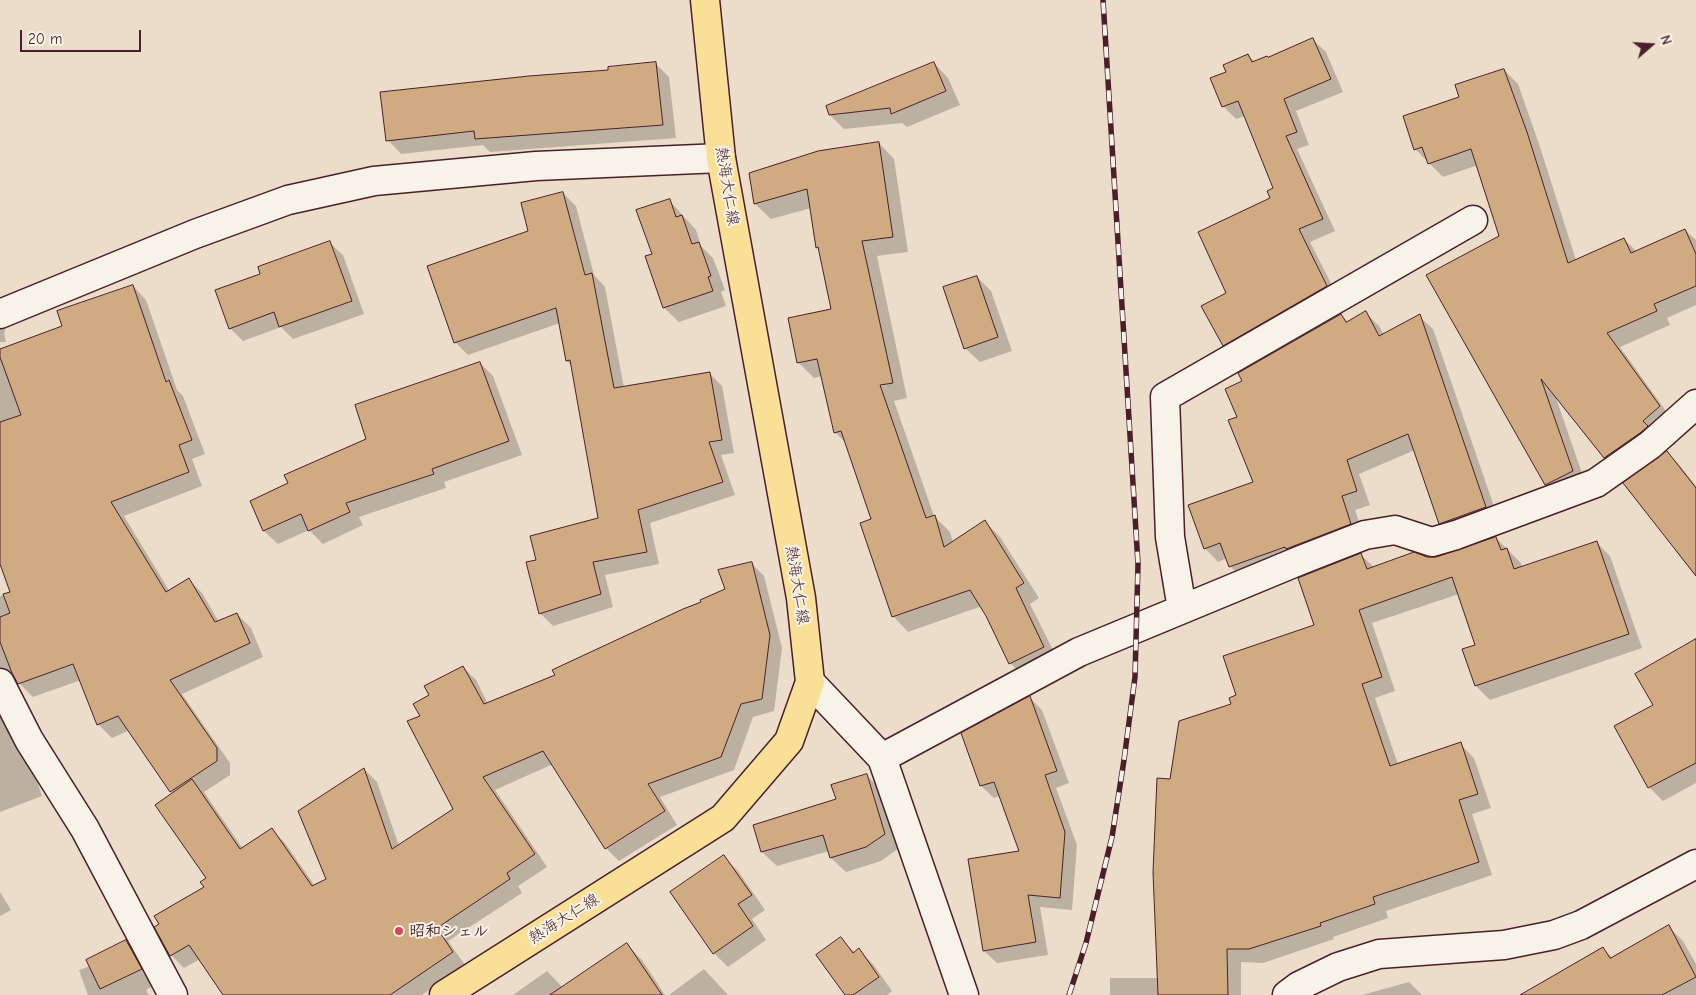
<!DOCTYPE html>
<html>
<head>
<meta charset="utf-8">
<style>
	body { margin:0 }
	#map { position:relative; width:1696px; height:995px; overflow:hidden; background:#ebddc9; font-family:"Comic Neue",sans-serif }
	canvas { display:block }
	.north { position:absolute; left:1626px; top:20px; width:50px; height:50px; -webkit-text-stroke:4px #f7f3e8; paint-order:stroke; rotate:71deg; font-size:14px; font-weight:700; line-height:20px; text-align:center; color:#4a1f2b }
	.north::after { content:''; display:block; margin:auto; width:18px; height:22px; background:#4a1f2b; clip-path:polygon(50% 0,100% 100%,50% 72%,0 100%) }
	.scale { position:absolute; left:20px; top:30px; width:121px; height:22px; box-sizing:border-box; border:2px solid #4a1f2b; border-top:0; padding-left:6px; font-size:15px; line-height:18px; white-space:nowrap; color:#4a1f2b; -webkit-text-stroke:4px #f7f3e8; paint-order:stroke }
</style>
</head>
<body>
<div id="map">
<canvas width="1696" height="995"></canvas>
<div class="north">N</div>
<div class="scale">20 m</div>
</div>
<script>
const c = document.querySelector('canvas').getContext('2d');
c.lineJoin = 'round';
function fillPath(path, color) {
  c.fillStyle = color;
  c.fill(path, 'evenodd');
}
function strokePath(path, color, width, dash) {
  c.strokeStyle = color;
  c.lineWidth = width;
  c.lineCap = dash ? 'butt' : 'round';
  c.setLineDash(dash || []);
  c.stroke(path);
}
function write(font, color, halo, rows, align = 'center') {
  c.font = font + ' "Comic Neue","Klee One",sans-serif';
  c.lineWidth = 4;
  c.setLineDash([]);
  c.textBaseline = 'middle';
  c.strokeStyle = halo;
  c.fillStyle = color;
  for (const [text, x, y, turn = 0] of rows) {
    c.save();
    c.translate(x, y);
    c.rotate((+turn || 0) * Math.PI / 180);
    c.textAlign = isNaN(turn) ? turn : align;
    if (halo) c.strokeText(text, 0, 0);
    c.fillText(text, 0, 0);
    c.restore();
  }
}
fillPath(new Path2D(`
	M1313,40l13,12 17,40 -47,19 13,34 -12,4 38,82 -25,11 29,57 -103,59 -12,-13 4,-52 44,-94 3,-11 -30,-72 -9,3 -13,-13 5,-33 20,-18 7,7 13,-4z
	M655,63l14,14 7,61 -186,14 -7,-7 -82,9 -13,-14 222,-68z
	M934,63l14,15 12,27 -53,22 -5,-4 -58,6 -14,-14z
	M1504,70l14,14 22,63 36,113 48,-21 13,13 48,-22 11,10v65l-29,13 3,7 -50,22 53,74 -55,51 -13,-14 -50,-63 31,90 -26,14 -14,-14 -45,-248 -23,-72 -35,12 -28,-28 45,-51z
	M879,143l15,16 14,93 -31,4 30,142 -13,3 40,115 16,16 3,10 32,-20 15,15 39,61 -9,6 29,58 -33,16 -16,-15 -28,-57 -74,26 -15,-16 -20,-96 -26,-76 -12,-12 -13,-56 -8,2 -15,-15 34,-53 -13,-59 -3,-4 -6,-39 -40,11 -16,-15 -5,-30z
	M563,193l13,13 18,69 11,12 19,101 85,-15 13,13 12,67 -13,2 14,40 -85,28 9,41 -54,11 8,32 -60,19 -13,-13 -3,-52 63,-42 -27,-152 -6,-6 -7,-38 -92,32 -13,-13 75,-110z
	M669,200l27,30 5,16 12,12 12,32 -4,2 5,14 -47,16 -15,-14 -17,-51 6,-2z
	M330,243l13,12 21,59 -71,25 -12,-12 -38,14 -13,-13 32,-54z
	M977,277l14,14 21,60 -32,11 -15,-14z
	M133,286l13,14 31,90 6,6 22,58 -13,5 10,27 -78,30 46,76 19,-12 13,13 17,29 18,-8 14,14 12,29 -81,37 48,69v12l-26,17 39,57 29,-19 13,13 30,43 12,-7 37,-110 13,13 22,64 56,-36 -34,-93 10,-22 32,-28 13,13 12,24 68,-28 146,-73 25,-14 24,-26 13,13 18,72 -8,63 -21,6 -19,53 -74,27 17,28 -58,36 -13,-13 -53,-84 -58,26 52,77 -29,19 4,7 -74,48 17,24 -43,30h-198l-24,-36 -16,9 -13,-13 -15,-28 49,-39 3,-10 -35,-84 -43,-64 -18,8 -14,-14 -17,-44 -48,17 -15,-15 -3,-1 -9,2 -6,6v-93l11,-4 -11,-32v-202l16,-4z
	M0,304l7,21 -3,8 2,9h-6z
	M1366,313l13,13 5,9 35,-19 14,13 66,192 -45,16 -14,-14 -25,-73 -56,24 11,31 -15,5 9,27 -120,43 -14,-14 -3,-8 -9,4 -13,-14 49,-66 -15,-65 5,-35 97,-67 7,7z
	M480,363l13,13 29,79 -78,27 2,6 -87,29 4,8 -40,19 -14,-14 -31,14 -14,-13 -12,-30 38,-17 78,-45z
	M1667,452l14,15 15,19v91l-21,-27 1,-1z
	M1496,538l25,25 1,4 74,-25 14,14 32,92 -152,52 -14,-14 1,-41 -18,-51 -87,29 23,68 -20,7 23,66 62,-20 14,14 17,50 -19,6 20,61 -106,36 2,7 -55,19 1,2 -71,24 -22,-1v33h-131v-17h49l12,-198 67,-84 78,-70 45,-71 13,12 53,-9h10z
	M1696,651v132l-33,18 -14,-14 6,-82z
	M1030,698l12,12 27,73 -13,5 21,57 -5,65 -32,-3 8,48 -51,8 -13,-12 -15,-91 52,-8 -21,-56 -6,2 -13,-12z
	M0,706l32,61 10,29 -42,16z
	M866,775l15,14 18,59 -18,13 -35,11 -15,-14 -2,-7 -52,15 -15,-14 -7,-27 82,-25z
	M724,857l14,14 27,39 -13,9 14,21 -38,27 -14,-14z
	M0,892l11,18 -11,6z
	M1669,927l14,14 13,23v31h-143l50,-46 10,9z
	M841,939l14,14 3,-3 15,14 19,27 -5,4h-40z
	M126,942l13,13 16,30 -9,5 3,5h-61l-9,-25 11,-4z
	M627,945l15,15 23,35h-152l34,-24 16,17z
	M704,969l24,26h-59z
	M1409,982l13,13h-60z`), '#0003');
const building = new Path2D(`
	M1313,38l18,41 -47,20 13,33 -11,4 37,83 -24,10 28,57 -104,60 -22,-40 25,-13 -28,-61 72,-34 -3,-7 6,-3 -35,-87 -16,6 -12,-29 16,-6 -3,-7 25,-11 4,8 15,-6 1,1z
	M656,62l7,63 -188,14 -1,-8 -88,10 -6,-49 149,-16 79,-6v-3z
	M934,62l12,29 -55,23 -1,-6 -61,7 -3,-9z
	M1504,69l23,63 41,131 56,-25 7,15 54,-24 11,25v32l-42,18 3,7 -50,22 53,73 -17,15 5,5 -8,7 -36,25 -63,-79 32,92 -28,14 -119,-210 73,-39 -28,-87 -43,15 -6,-17 -8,3 -11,-34 56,-19 -4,-12z
	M879,142l14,95 -31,4 31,142 -13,2 46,133 9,-3 9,32 41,-27 39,63 -8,5 28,59 -35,17 -23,-48 -16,-26 -78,27 -32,-94 11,-4 -30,-88 -7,2 -17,-74 -20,4 -9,-45 43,-9 -13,-62 -2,1 -9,-59 -53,15 -5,-31 69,-22z
	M563,192l22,83 7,-2 22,115 96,-16 12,68 -13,2 14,40 -85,28 9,42 -54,10 8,32 -62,20 -13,-52 10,-2 -6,-24 68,-18 -28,-158 -4,1 -10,-53 -102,35 -27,-77 101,-35 -7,-28z
	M670,199l6,18 6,-2 10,29 7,-2 12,34 -3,1 5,14 -50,17 -18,-52 7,-2 -16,-44z
	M330,241l22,60 -73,26 -5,-15 -45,17 -14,-39 45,-16 -2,-7z
	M977,276l21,61 -34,12 -21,-62z
	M133,285l33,97 3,-2 23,60 -13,5 10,27 -78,30 55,90 23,-14 26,44 22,-9 13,30 -80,37 47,68v13l-47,31 -52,-76 -21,9 -24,-61 -55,20 -6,-11 -12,-31v-25l10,-4 -7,-19 7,-2 -10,-28v-142l21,-7 -21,-58v-8l62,-23 -5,-15z
	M1366,311l13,25 41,-22 66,193 -47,17 -31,-90 -61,26 10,31 -15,5 9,28 -65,25 -1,-2 -56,20 -9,-24 -16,6 -16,-44 65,-23 -25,-62 9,-3 -12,-28 17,-8 -4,-8 103,-59 5,8z
	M480,362l29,79 -77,28 2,5 -88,29 4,9 -42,19 -7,-17 -38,17 -13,-30 38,-18 -4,-8 82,-36 -11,-34z
	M1667,451l29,37v88l-73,-93z
	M1496,537l5,13 6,-2 7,21 83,-28 32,93 -154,52 -13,-37 13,-4 -23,-68 -93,33 23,67 -20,7 28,82 71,-24 17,52 -19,6 20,62 -106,35 2,7 -55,19 1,3 -72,23h-22l1,46h-70l-5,-123 4,-94 13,1 9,-58 52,-17 -2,-6 7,-3 -13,-39 91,-31 -16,-47 63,-25 6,16 47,-17 13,5h9z
	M752,562l18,73 -8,64 -21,5 -20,53 -73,27 17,27 -60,38 -62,-98 -60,26 52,77 -28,19 3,6 -73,49 16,24 -63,43h-167l-34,-50 -19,11 -16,-29 5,-3 -5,-8 50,-29 -4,-5 6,-4 -51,-73 37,-26 48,70 32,-21 40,58 14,-7 -28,-68 66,-43 28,81 61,-40 -46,-88 13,-5 -7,-12 16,-9 -5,-9 39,-20 21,38 71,-29 -3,-5 131,-61 18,-7 -1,-2 25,-11 -7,-19z
	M1696,639v124l-48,25 -34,-62 39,-21 -18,-31z
	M1030,696l27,75 -12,4 20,57 -5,66 -32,-3 8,47 -53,9 -15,-92 51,-8 -25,-69 -14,4 -19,-53z
	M867,774l18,60 -19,13 -36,11 -7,-23 -62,17 -8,-27 83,-26 -5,-14z
	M724,855l28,40 -14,9 15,22 -40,28 -43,-62z
	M1669,925l27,52 -34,18h-142l83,-48 7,11z
	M841,937l12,16 6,-5 20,29 -26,18h-8l-29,-40z
	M126,940l16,29 -42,20 -14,-29z
	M627,943l35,52h-112z`);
fillPath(building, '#d0ab82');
strokePath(building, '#4a1f2b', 1);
const minor = new Path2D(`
	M0,314l195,-80 93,-34 86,-19 162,-15 185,-8
	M1182,609l-12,-72 -5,-140 308,-177
	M810,682l72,76 82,237
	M0,683l29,57 56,89 88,166
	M882,758l197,-106 222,-92 64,-25 30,-5 37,12 24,-7 140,-52 54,-38 46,-41
	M1287,995l12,-9 39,-19 41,-13 125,-9 50,-10 27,-10 115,-61`);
const major = new Path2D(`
	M444,995l279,-177 66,-77 21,-59 -9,-84 -80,-440 -16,-158`);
strokePath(minor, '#4a1f2b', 31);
strokePath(major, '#4a1f2b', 31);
strokePath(minor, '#f7f3e8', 28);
strokePath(major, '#fadf96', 28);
const rail = new Path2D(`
	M1069,995l17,-52 26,-106 12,-77 11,-83 3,-113 -35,-564`);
strokePath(rail, '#4a1f2b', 5.5);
strokePath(rail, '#f7f3e8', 4, [11]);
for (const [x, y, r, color] of [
	[399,931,5,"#d1495b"]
]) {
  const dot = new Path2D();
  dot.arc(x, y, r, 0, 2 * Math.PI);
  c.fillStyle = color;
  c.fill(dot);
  strokePath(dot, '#f7f3e8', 2);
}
write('16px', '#4a1f2b', '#f7f3e8', [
	["熱海大仁線",727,186,81],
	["熱海大仁線",797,585,81],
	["熱海大仁線",564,919,-32]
]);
write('bold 16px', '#4a1f2b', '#f7f3e8', [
	["昭和シェル",409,931]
], 'left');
</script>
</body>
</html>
